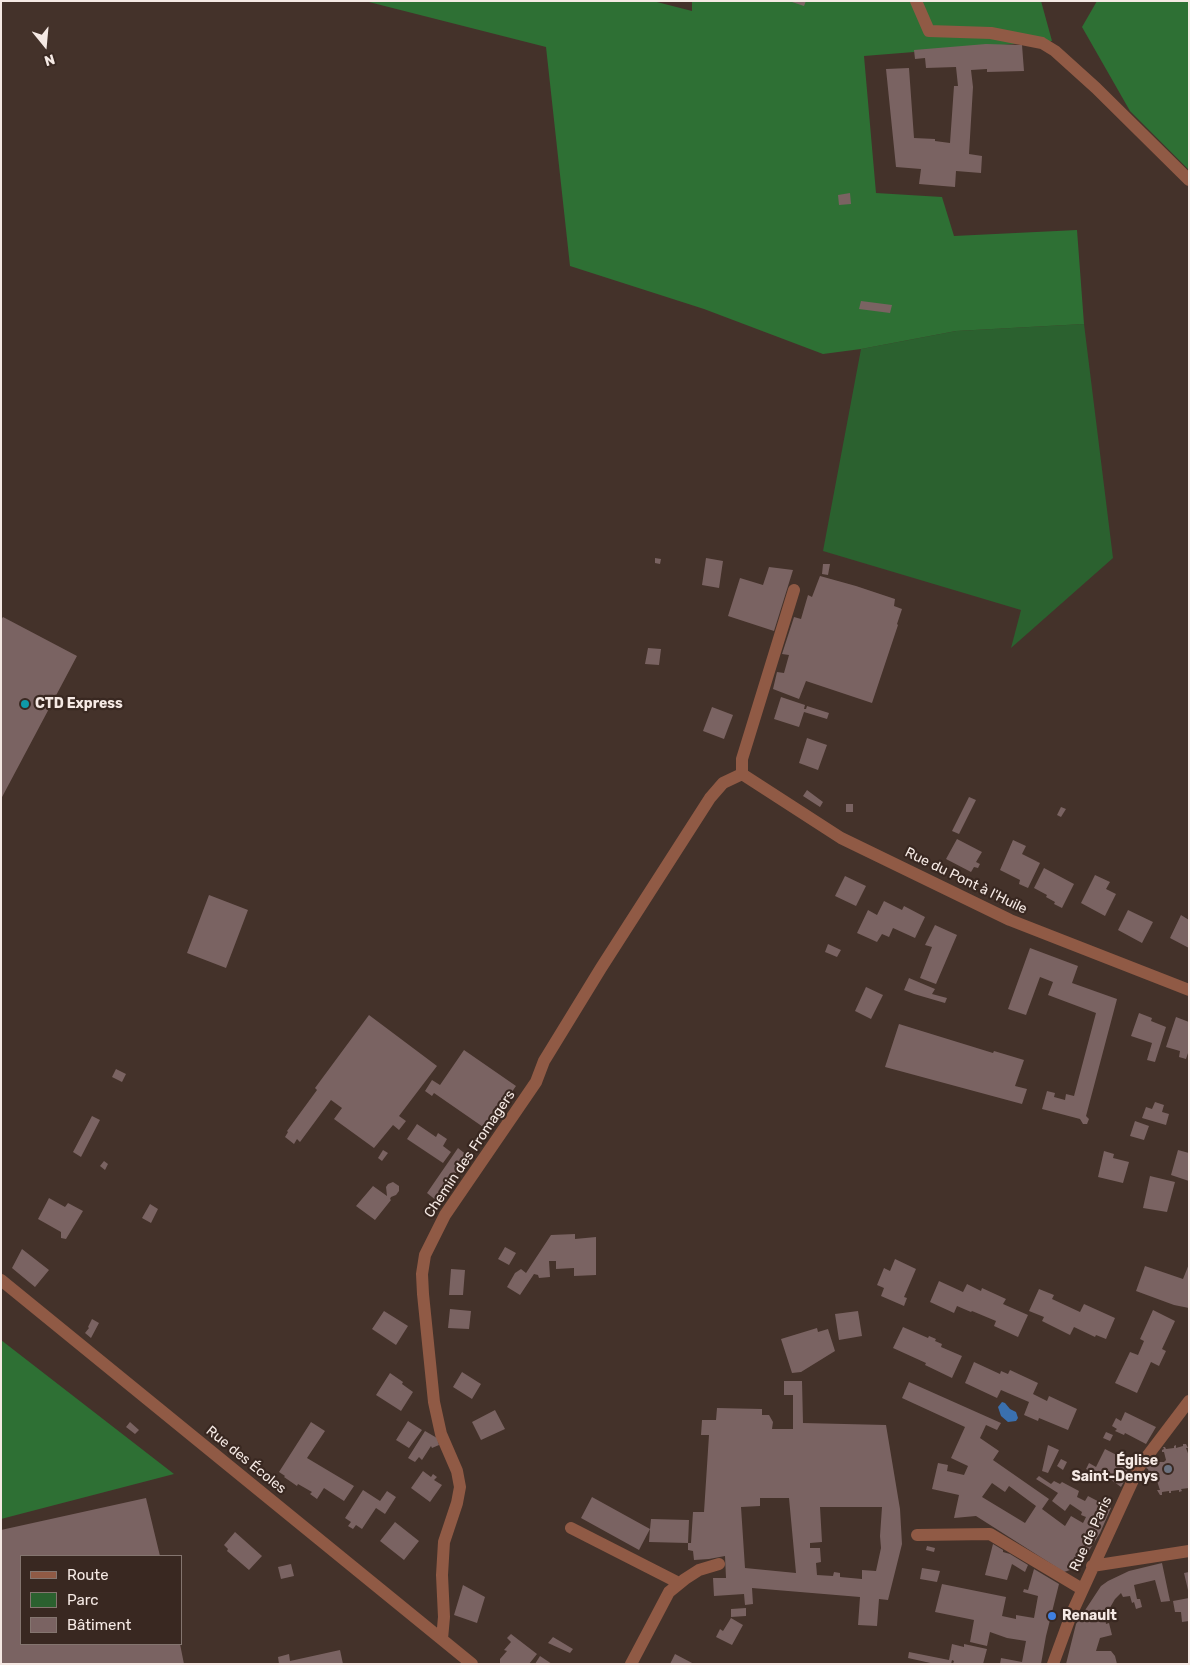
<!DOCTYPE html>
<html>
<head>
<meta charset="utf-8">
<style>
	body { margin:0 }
	#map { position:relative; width:1190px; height:1665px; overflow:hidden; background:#44322a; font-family:Rubik,sans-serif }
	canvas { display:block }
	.frame { position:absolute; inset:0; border:2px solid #f5e9e4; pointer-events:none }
	.legend { position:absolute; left:20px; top:1555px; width:162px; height:90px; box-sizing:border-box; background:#392821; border:1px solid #84756f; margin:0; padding:6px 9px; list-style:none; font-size:15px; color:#f5e9e4 }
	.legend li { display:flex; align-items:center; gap:10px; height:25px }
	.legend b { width:25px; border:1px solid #84756f }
	.north { position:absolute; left:20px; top:20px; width:50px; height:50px; -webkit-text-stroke:4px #392821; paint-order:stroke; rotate:163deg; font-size:14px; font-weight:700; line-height:20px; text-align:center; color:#f5e9e4 }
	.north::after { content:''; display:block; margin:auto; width:18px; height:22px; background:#f5e9e4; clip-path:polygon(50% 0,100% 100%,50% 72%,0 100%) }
</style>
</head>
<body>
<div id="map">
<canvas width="1190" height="1665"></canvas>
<div class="frame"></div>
<ul class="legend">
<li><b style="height:6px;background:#905a45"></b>Route</li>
<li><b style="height:14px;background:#2b612f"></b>Parc</li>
<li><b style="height:14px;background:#7a6362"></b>Bâtiment</li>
</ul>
<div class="north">N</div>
</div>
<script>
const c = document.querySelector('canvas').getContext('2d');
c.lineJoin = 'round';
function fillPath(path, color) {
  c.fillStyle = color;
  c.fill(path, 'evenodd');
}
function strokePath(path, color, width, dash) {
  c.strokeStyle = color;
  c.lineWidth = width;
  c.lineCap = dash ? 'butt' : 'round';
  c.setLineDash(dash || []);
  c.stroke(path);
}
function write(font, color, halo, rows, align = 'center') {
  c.font = font + ' Rubik,sans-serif';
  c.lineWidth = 4.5;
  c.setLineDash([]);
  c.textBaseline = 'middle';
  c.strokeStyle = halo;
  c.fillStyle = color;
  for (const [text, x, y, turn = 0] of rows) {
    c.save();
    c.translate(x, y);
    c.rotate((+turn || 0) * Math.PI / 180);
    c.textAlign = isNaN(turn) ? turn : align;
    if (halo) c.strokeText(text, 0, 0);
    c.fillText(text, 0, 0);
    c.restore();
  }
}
fillPath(new Path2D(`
	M1084,324l29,234 -102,90 10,-38 -198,-59 38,-202 95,-18z`), '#2b612f');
fillPath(new Path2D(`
	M365,1h288l39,10v-10h349l11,40 -188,15 12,137 66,4 12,39 123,-6 7,94 -128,7 -95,18 -38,5 -119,-45 -134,-43 -24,-219z
	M1097,1h92v169l-59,-59 -48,-84z
	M1,1340l173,134 -173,45z`), '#2e7034');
fillPath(new Path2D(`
	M1002,1402l3,1 5,6 6,3 2,6 -2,3 -8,1 -7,-6 -3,-9z`), '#3a70af');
fillPath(new Path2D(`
	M789,1h17l-2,5z
	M986,44l36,1 2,26 -37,1v-3l-16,1 2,17 -4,67 13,2 -1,17 -25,-2 -1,16 -36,-3 2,-15 -25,-2 -10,-98 23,-1 5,70 21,1v2l15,2 4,-57h4l-2,-19 -30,1 -1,-10 -10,1 -1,-9z
	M850,193l1,11 -12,1 -1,-10z
	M861,301l31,4 -2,8 -31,-4z
	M655,558l6,1 -1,5 -5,-1z
	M706,558l17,3 -4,27 -17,-3z
	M823,564h7l-2,11 -6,-1z
	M769,567l24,3 -19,61 -46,-15 12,-38 23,7z
	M820,576l36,10 39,13 -1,7 8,3 -5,15 1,1 -26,78 -66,-22 -7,18 -26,-10 4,-17 7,1 5,-18 -7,-1 12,-37 7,2 7,-24 4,2z
	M3,617l74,39 -76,143v-179z
	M648,648l13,1 -2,16 -14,-1z
	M781,697l24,8 -1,4h2l1,-3 22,7 -2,6 -23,-7 -5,15 -25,-8z
	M712,707l21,8 -9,24 -21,-8z
	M807,738l20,7 -9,25 -19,-7z
	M807,790l16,12 -3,5 -17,-11z
	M969,797l7,3 -17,34 -7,-3z
	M846,804h7v8h-7z
	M1061,807l5,2 -5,8 -4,-2z
	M957,839l25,13 -6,10 4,2 -2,4 -4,-1 -3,5 -25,-13z
	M1013,840l13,6 -4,8 18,9 -12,25 -9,-4 1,-4 -20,-10z
	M1044,868l30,16 -12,24 -8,-4 1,-2 -9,-5 1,-2 -13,-7z
	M1095,875l15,7 -4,7 10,5 -11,22 -24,-13z
	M845,876l21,10 -10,20 -21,-10z
	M209,895l39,15 -22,58 -39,-15z
	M884,901l18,9 2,-4 21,11 -10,21 -22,-10 -4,9 -7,-3 -5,8 -20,-9 11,-23 9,5z
	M1128,910l25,12 -11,21 -24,-13z
	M1181,915l8,5v28l-19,-10z
	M935,925l22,10 -21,49 -16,-6 12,-31 -7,-2z
	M828,944l13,6 -4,7 -12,-5z
	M1030,948l48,18 -6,17 45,16 -31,117 3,3 -2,5h-4l-3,-5 -38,-10 5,-18 8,2 -1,4 11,3 1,-6 8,2 22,-83 -48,-18 5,-13 -13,-5 -14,38 -18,-6z
	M909,978l26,11 -3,5 15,4 -2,5 -31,-9 -10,-4z
	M866,987l17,8 -12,24 -16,-8z
	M1139,1013l13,5 -1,3 15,6 -11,35 -8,-2 5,-17 -21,-7z
	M369,1015l68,51 -38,50 7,5 -7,9 -6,-5 -19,23 -40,-29 8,-11 -11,-8 -31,42 -3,-3 -3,5 -9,-7 3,-5 -1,-1 30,-41 -2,-2z
	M1176,1017l13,5v28l-3,9 -7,-2 1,-6 -14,-4z
	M899,1024l94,29 1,-2 30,9 -9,26 12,3 -5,15 -137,-37z
	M464,1050l52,36 -30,43 -52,-36 -2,3 -7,-5 7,-11 8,5z
	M116,1069l10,5 -4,8 -10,-5z
	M1155,1102l9,3 -2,7 7,2 -3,11 -24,-7 4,-11 6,2z
	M92,1116l8,4 -19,37 -8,-5z
	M1135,1121l14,5 -5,14 -14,-4z
	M417,1124l19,13 2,-4 9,6 -4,7 8,6 -8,11 -36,-24z
	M458,1148l10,8 -31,45 -10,-8z
	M383,1150l5,3 -6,8 -4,-3z
	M1178,1150l11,3v28l-18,-6z
	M1104,1151l10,3 -1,4 16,4 -6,21 -25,-6z
	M104,1161l4,3 -3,6 -5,-4z
	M1150,1176l25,6 -8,30 -24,-4z
	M393,1182l6,4v5l-3,4 -5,2 -1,2 1,1 -16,20 -19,-14 17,-20 14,10 -1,-9 2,-3z
	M49,1198l16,9 3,-4 15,8 -17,28 -5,-1v-6l-23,-13z
	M150,1204l8,5 -7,14 -9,-5z
	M575,1234v5l21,-2v38l-22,1v-8l-18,1v-8h-7l1,16 -11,1 -1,-3 -4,-1 -14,21 -13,-8 8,-14 6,-4 5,4 25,-38z
	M505,1247l11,6 -7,12 -11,-6z
	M22,1249l27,21 -14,17 -23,-19z
	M895,1259l21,10 -12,28 3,1 -3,8 -23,-10 3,-8 -7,-3 7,-17 6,3z
	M1189,1264v44l-15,-3 -38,-14 9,-25 38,13z
	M451,1269l14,1 -2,25h-14z
	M939,1281l24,11 4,-8 14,7 1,-3 24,11 -3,5 25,11 -10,22 -24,-11 2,-5 -24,-10 -1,1 -14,-6 -3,7 -24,-11z
	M1039,1289l15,6 -2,4 28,13 4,-8 31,14 -9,21 -10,-4 -1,2 -21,-10 -4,8 -28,-14 2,-4 -15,-6z
	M450,1309l21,2 -2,18 -21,-1z
	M1153,1310l22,11 -13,28 4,2 -7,15 -8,-4 -14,31 -22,-10 15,-31 8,3 6,-14 -4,-2z
	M384,1311l24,15 -12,19 -24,-16z
	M858,1311l4,25 -23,4 -4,-26z
	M92,1319l7,4 -8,15 -6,-5 4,-5 -1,-1z
	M903,1327l25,11 1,-2 7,3 -1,2 7,3 -1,3 21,9 -10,22 -27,-13 1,-2 -33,-15z
	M817,1328l1,4 10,-3 7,22 -34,21 -9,1 -11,-34z
	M974,1362l26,12 1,-3 7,3 2,-4 28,13 -5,11 14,7 2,-5 28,13 -9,21 -29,-12 -1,3 -14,-6 5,-13 -28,-12 -4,8 -32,-15z
	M462,1372l19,12 -9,15 -19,-12z
	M390,1373l13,9 -1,2 11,8 -12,19 -25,-16z
	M784,1381h18l1,42 83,2 14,84 2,35 -14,56 -9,-1 -2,27 -19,-1 2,-28 -108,-9 1,16 -8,1 -1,-11 -30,2 -1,-18h13l-1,-22 -16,3 -15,1 -1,-9 -5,-1v-7h3l2,-31h11l5,-77h-8l1,-15h14l1,-12 45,1v6h7l4,7 -1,7h21v-34h-9zM760,1498h29l7,75 -51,-5 -4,-61 19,-1zM820,1507h62l-2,29 1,12 -5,23 -14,-1v9l-22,-2v-4l-6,-1 -1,4 -16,-1 -1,-12 5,-1 -1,-14h-10v-5l12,-1z
	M909,1382l92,41 -4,7 -11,-5 -6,13 19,13 -6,9 56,39 -7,10 23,17 6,-10 12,7 3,-6 -5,-2 1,-3 -12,-8 -5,7 -13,-10 6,-8 -22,-14 3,-3 12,8 3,-3 6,3 2,-2 17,9 -2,6 8,4 3,-5 23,12 -11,25 -21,34 -15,5 -88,-56 -22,2 5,-23 -27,-6 6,-26 10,2 -1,6 17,4 4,-9 -17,-8 14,-31 -63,-29zM992,1483l13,9 4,-6 27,20 -11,17 -43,-26z
	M495,1410l10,19 -24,11 -9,-18z
	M1125,1412l31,15 -10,17 -21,-11 -1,2 -9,-4 2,-2 -5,-3 4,-8 5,3z
	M408,1421l14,9 -13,18 -13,-8z
	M130,1422l9,8 -4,4 -9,-7z
	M311,1422l14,9 -18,27 47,28 -10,15 -20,-13 -7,11 -7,-5 2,-2 -14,-8 -1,2 -13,-9 1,-1 -6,-4z
	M425,1431l12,7 2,7 -7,3 -1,-2 -9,14 -3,-3 -4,5 -7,-4z
	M1106,1432l7,3 -3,6 -7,-3z
	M1183,1444h3l2,4h-2l3,8v32l-8,1 1,2 -3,1v-2l-8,1v2h-2v-2l-7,1v3h-2l-3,-5h3l-3,-9 -6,-2 -3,3 -1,-1 3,-5 -2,-7 -2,-1 1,-2 6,-1 1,-4 -1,-2 2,-1 3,4h6l2,-2 -2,-8h-2v-2l2,-1 -1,-2h2l1,2 8,-1v-2l2,-1v3l7,-2z
	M1048,1445l11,5 -11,23 -6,-2z
	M1105,1449l29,15 -13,23 -11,-8 -1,2 -23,-12 3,-6 7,4z
	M1061,1459l6,3 -4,8 -6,-4z
	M423,1471l8,6 2,-3 4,3 -3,3 8,5 -12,17 -19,-14z
	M363,1490l17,11 7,-10 9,6 -11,17 -9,-6 -14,21 -6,-4 -3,4 -5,-3 3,-4 -6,-4z
	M592,1497l58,32 1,-10 38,1 -1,23 -39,-1 1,-13 -11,21 -58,-32z
	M146,1498l14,58h-139v88h159l4,20h-183v-134z
	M395,1522l24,19 -15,19 -24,-19z
	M235,1532l27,24 -13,14 -22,-19 1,-2 -4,-4z
	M993,1544l10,6v2l7,2 18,11 -3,7 -13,-8 -5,16 -22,-5z
	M927,1546l8,2 -1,4 -8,-2z
	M1162,1563l8,38 -9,1 -6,-22 -21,5 3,14h3l2,8 -6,2 -2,-7 -2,1 -2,-7 -7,1 -2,-4 -6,6 -7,12 -3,7 1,6 3,-1 3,12 -12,3 -4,13h15l4,5 2,8h-51l10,-40 25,-38 7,-5 21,-10z
	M291,1564l3,12 -13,3 -3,-12z
	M922,1568l18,3 -3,11 -17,-3z
	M1034,1569l25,15 -13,52 -5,28h-41l1,-6 21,4 4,-21 -19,-3 -17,-6 -3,14 -17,-4 4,-22 -39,-8 7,-28 64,13 -4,19 14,3v-4l18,3 4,-22 -15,-4 1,-3 4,1z
	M1189,1572v18h-1l-4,-17z
	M463,1585l22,12 -8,26 -23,-8z
	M1189,1598v23l-7,1 -1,-10h-6l-2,-11z
	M746,1608v8l-15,1v-8z
	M731,1618l12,7 -11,20 -16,-8 4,-8 3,2z
	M511,1634l26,20 -8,10h-29v-5l7,-8 -3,-1 7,-8 -4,-4z
	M553,1637l20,12 -3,4 -22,-10z
	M952,1644l12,3v-3l23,5 -4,15h-30l1,-3 -2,-1 -1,4h-16l-27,-6 1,-6 40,8z
	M340,1650l3,14h-64l-1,-7 11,-3 1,7z
	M675,1654l19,10h-24z
	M540,1656l12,8h-17z`), '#7a6362');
strokePath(new Path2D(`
	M916,1l13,30 62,2 51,10 13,8 41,37 93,92
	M742,774l99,64 169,82 179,70
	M742,774v-15l52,-169
	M1,1280l471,384
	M571,1528l108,55
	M917,1535l73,-1 92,55
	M1092,1566l97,-15
	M442,1639l2,-22 -2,-42 2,-33 13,-39 3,-16 -3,-16 -16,-37 -7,-32 -11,-108 -1,-20 3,-19 20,-40 91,-133 8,-21 57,-93 109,-170 13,-15 19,-9
	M631,1664l38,-72 16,-13 14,-9 20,-6
	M1053,1664l18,-49 68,-148 50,-66`), '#905a45', 12);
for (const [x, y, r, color] of [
	[25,704,5,"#0f9aa8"],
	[1168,1469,5,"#6b7280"],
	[1052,1616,5,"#3f7fe0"]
]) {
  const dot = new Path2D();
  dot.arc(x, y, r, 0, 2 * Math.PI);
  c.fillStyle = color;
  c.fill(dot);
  strokePath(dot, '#392821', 2);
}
write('bold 14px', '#f5e9e4', '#392821', [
	["CTD Express",35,704],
	["Église",1158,1461,"right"],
	["Saint-Denys",1158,1477,"right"],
	["Renault",1062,1616]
], 'left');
write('14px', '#f5e9e4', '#392821', [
	["Rue du Pont à l'Huile",966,881,26],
	["Chemin des Fromagers",470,1154,-56],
	["Rue des Écoles",246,1460,39],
	["Rue de Paris",1091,1534,-65]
]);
</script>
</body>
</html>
